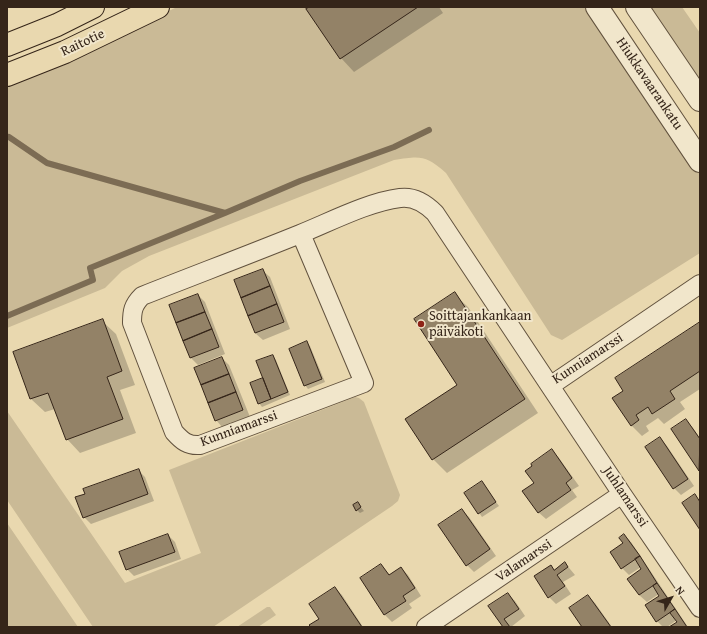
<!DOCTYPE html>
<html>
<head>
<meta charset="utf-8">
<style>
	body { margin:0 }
	#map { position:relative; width:707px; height:634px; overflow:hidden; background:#e9d8af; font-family:"Gentium Book Plus",serif }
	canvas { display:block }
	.frame { position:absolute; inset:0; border:8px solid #352519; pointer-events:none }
	.north { position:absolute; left:651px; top:578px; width:40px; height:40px; -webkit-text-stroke:3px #f1e6cb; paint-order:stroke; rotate:51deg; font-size:11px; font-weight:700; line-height:16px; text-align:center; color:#352519 }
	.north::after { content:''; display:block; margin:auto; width:14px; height:18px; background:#352519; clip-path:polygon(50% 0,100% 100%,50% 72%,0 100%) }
</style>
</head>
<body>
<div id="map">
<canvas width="707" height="634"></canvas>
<div class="frame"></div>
<div class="north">N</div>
</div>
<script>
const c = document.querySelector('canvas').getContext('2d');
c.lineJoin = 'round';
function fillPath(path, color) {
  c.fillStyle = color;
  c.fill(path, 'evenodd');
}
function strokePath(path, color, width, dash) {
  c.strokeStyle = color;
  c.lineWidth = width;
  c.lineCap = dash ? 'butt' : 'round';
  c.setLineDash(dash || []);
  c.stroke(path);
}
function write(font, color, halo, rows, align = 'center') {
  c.font = font + ' "Gentium Book Plus",serif';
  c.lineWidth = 4;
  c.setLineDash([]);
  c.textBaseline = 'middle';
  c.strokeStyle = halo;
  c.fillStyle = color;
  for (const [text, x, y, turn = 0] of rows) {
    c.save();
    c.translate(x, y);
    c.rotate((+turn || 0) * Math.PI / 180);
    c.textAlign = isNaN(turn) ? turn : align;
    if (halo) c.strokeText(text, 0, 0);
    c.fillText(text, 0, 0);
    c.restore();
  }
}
fillPath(new Path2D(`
	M177,7h412l111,167v79l-138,87 -11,-5 -105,-162c-21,-18 -25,-17 -52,-13l-245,96 -27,15 -17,17 -98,40v-245l63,-25z
	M646,7h36l18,26v55z
	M355,397l4,1 5,4 36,93 -2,6 -6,5 -179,121h-120l-86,-127v-89l118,172 76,-30 -32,-83z
	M7,523l71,104h-71z
	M267,607h3l6,8 -18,12h-21z`), '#caba96');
fillPath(new Path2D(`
	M311,7h128l4,6 -89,59 -13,-14z
	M262,270l8,7 20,52 -27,11 -8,-7z
	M454,294l14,13 70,106 -91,60 -14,-14 -26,-40 52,-34z
	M198,295l7,7 20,52 -27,11 -7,-7 -20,-52z
	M102,321l14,13 19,51 -15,5 16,43 -56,20 -13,-14 -12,-30 -10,3 -14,-13 -17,-46z
	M700,323v66l-20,13 5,7 -21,15 -6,-6 -12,8 3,5 -7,5 -11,-11 -6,-33z
	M307,343l3,3 15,36 -17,7 -3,-4z
	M273,356l3,4 14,35 -28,12 -3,-4 5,-24z
	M222,358l7,7 21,52 -27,11 -7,-8z
	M686,421l7,7 7,10v32l-27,-40z
	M660,438l7,8 27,40 -13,9 -7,-7z
	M552,451l7,7 20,28 -7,4 5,7 -31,22 -8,-7z
	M138,470l7,7 9,24 -63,23 -7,-7 2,-23z
	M482,483l17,23 -17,11 -16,-24z
	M357,503l7,8 -4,2 -3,-3z
	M462,510l7,7 27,39 -22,16 -7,-7z
	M168,535l7,7 6,17 -47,17 -7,-7z
	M624,535l7,7 57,85h-17l7,-5 -1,-2 -10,7h-4l-6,-6 -10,-15 14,-10 -2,-2 -12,8 -8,-7 -10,-16 14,-9 -2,-3 -12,8 -7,-7z
	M565,563l10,12 -12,7 8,12 -15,10 -7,-7 1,-31 5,4z
	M381,565l9,10 11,-7 7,7 13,21 -12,8 3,4 -20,14 -7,-7 -24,-36z
	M335,588l7,7 21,32h-51l8,-8z
	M508,594l7,7 10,15 -14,11h-7l-14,-20z
	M588,596l7,7 17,24h-29z`), '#0003');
strokePath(new Path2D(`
	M9,137l38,26 178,50
	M7,316l86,-36 -3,-12 135,-55 75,-32 94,-34 35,-17`), '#7c6c54', 6);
const building = new Path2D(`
	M310,7h108l-78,52 -34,-50z
	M263,269l7,17 -29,12 -7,-18z
	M270,286l7,18 -29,12 -7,-18z
	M455,292l70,107 -93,61 -27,-41 52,-34 -43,-66z
	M198,294l7,18 -29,11 -7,-18z
	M277,304l7,18 -29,11 -7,-17z
	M205,312l7,17 -29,12 -7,-18z
	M103,319l19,52 -15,6 16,42 -57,21 -18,-47 -18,6 -17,-47z
	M700,322v49l-30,20 5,8 -23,15 -4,-7 -12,8 3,5 -8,6 -19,-28 11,-7 -8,-13z
	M212,329l7,18 -29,11 -7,-17z
	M307,341l15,38 -18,7 -15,-37z
	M273,355l15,37 -17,7 -15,-38z
	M222,357l7,17 -28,11 -7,-17z
	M229,374l7,18 -28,11 -7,-18z
	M263,378l8,21 -13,5 -8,-21z
	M236,392l7,18 -28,11 -7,-18z
	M686,419l14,20 -1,32 -28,-42z
	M660,437l28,42 -15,10 -28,-42z
	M552,449l20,29 -6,5 5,7 -33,23 -16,-22 12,-8 -9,-12 7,-5 -1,-2z
	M139,469l9,25 -65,24 -8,-21 10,-3 -2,-5z
	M482,481l14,21 -18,12 -14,-21z
	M695,494l5,8v28l-18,-27z
	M358,502l3,5 -5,4 -3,-6z
	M462,509l28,40 -24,17 -28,-41z
	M168,534l7,18 -49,18 -7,-18z
	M624,534l16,22 -19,13 -11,-17 13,-9 -4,-5z
	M640,556l17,27 -18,12 -12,-16 14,-10 -6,-10z
	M565,562l3,5 -11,8 8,11 -17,12 -14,-22 17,-11 3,5z
	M381,564l8,11 12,-8 14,21 -12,8 3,5 -22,14 -24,-37z
	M657,583l18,26 -19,13 -11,-17 14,-9 -6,-10z
	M335,587l27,40h-51l-2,-2 10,-6 -10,-15z
	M508,593l11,16 -15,10 6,8h-7l-15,-21z
	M588,595l23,32h-29l-13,-19z
	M675,609l12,18h-18l8,-5 -7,-9z`);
fillPath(building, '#938267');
strokePath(building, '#352519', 1);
const minor = new Path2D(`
	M301,234l63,149 -164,62c-12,1 -18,-4 -26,-13l-42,-109c0,-12 1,-18 10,-27 53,-21 106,-41 158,-62 30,-12 68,-32 100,-36 14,-2 25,5 35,15l115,173 150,-102
	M550,386l72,108 78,114
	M426,627l196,-133`);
const tertiary = new Path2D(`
	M597,7l103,154
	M637,7l63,93`);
const primary = new Path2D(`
	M7,45l50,-20 36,-18
	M7,75l58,-23 93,-45`);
strokePath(minor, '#62523e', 20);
strokePath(tertiary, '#62523e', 24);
strokePath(primary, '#352519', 24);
strokePath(minor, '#f1e6cb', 18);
strokePath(tertiary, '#f1e6cb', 22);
strokePath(primary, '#e9d8af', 22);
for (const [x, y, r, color] of [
	[421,324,4,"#8f2418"]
]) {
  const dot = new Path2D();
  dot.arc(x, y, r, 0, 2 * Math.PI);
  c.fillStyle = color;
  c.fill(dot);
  strokePath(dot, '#f1e6cb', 1.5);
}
write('14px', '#352519', '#f1e6cb', [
	["Raitotie",83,43,-25],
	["Hiukkavaarankatu",649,84,56],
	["Kunniamarssi",588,359,-33],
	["Kunniamarssi",239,429,-20],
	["Juhlamarssi",625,497,56],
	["Valamarssi",524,561,-34]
]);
write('14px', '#352519', '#f1e6cb', [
	["Soittajankankaan",429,316],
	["päiväkoti",429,332]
], 'left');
</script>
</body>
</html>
